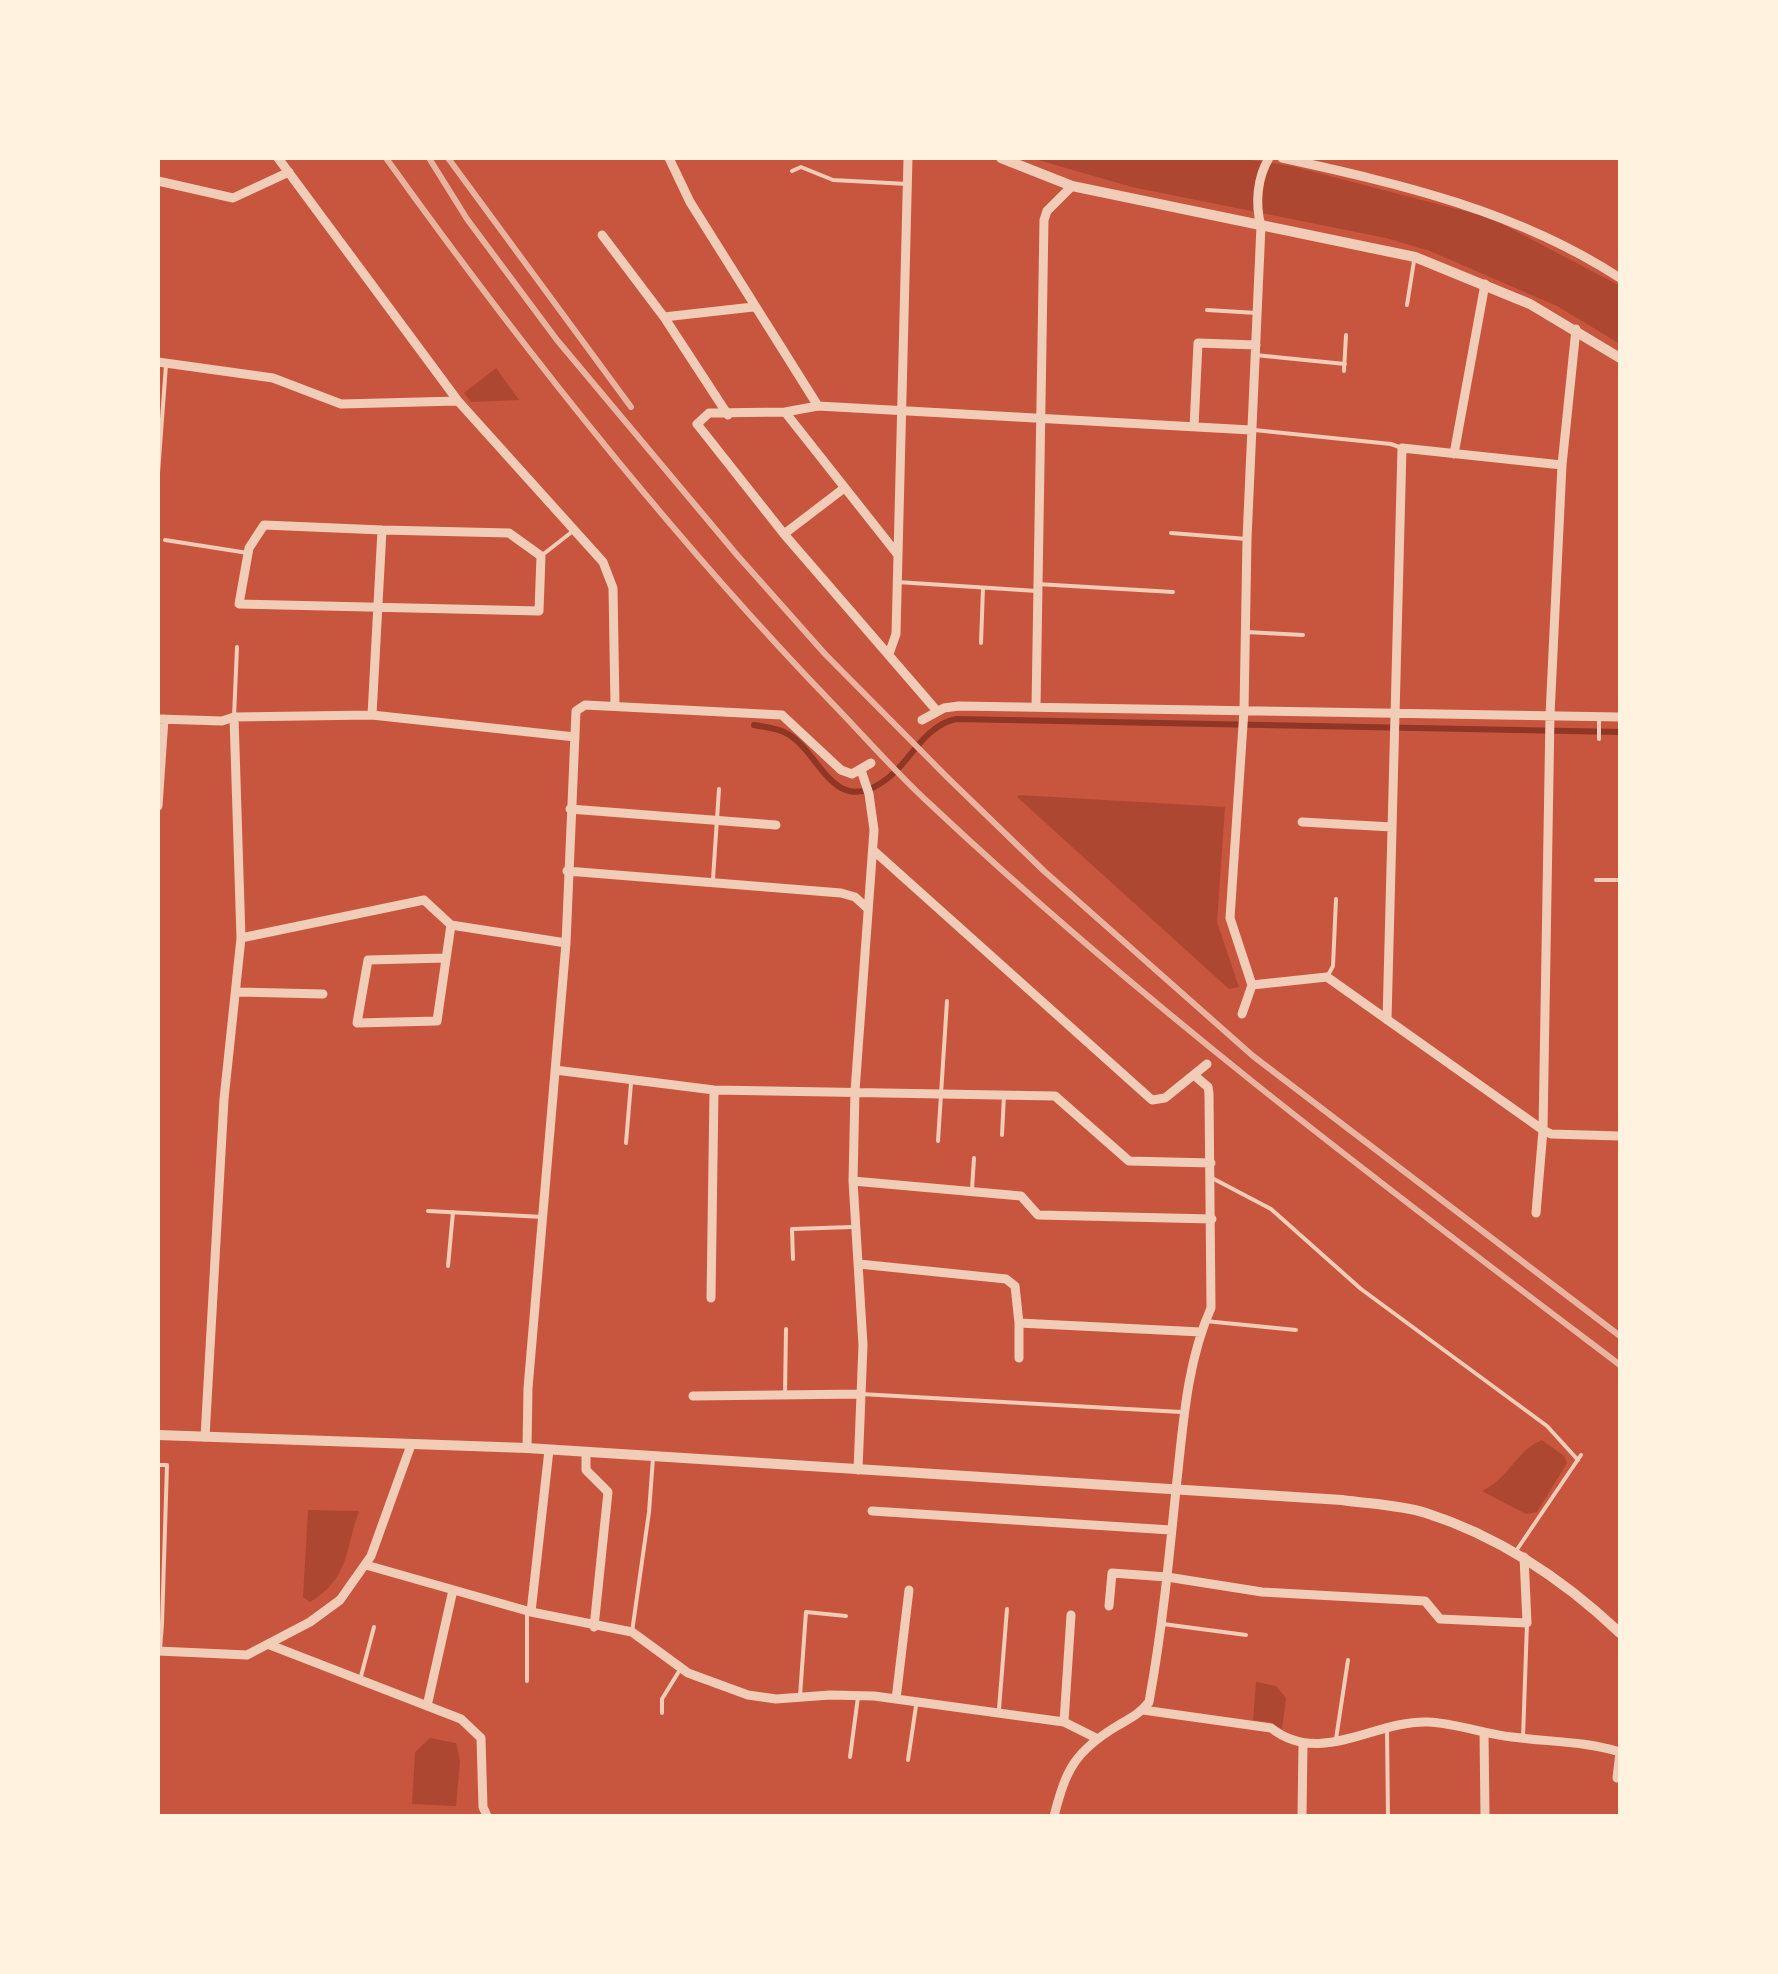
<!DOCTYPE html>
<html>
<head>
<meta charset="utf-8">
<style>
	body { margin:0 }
	#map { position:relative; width:1778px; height:1974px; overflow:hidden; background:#c8553d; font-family:Signika,sans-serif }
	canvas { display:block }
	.frame { position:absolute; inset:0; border:160px solid #fff3e0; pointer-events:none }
</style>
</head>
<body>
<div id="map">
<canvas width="1778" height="1974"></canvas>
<div class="frame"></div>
</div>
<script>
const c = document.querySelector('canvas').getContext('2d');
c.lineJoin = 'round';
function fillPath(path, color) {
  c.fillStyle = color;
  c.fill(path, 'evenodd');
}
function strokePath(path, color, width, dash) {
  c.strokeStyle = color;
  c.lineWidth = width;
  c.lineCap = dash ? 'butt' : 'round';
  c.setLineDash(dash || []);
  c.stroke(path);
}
fillPath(new Path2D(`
	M1031,158h207l53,8 200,52 129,68v58l-63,-38 -127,-55 -44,-13 -254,-51z
	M496,368l23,32 -48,2 -7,-9z
	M1019,795l206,12 -8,115 22,65 -10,2 -212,-192z
	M1542,1440l22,16 3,7 -30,49 -11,2 -44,-23c31,-16 32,-39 60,-51z
	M308,1510l51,1c-14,38 -9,67 -49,91l-7,-5z
	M1256,1682l20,4 10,12 -4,31 -12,-7 -17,-2z
	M430,1738l26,5 4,18 -4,45 -44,-2 3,-52z`), '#ae4732');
strokePath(new Path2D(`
	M754,725c10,2 22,3 30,7 35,16 47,84 97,51 28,-17 41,-57 75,-64l664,13`), '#8f3625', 6);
strokePath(new Path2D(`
	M792,171l9,-4 32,13 75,4
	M1407,305l7,-44
	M1207,310l50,3
	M1255,355l90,9
	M1344,371l2,-36
	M1254,430l137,14 11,4
	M158,473l8,-108
	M1171,533l76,6
	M165,540l83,13
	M541,556l32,-25
	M897,582l140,9
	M1037,584l136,8
	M1246,632l57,3
	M981,643l2,-55
	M234,717l3,-70
	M1599,739v-22
	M713,879l6,-90
	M1596,880h24
	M1327,977l6,-11 3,-67
	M1002,1135l2,-40
	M938,1141l9,-140
	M626,1143l5,-60
	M1212,1178l59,31 90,80 186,137 31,34
	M972,1189l2,-31
	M428,1211l115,6
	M793,1259l-1,-30 60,-2
	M448,1266l5,-54
	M1205,1321l91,9
	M785,1394l1,-65
	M861,1394l320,18
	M158,1465h9l-5,159 -4,4
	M1516,1551l65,-96
	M1163,1624l83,11
	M632,1632l17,-120 4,-54
	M160,1649l2,-25
	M360,1680l14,-53
	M527,1681v-70
	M800,1696l6,-84 40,4
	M999,1709l8,-100
	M662,1713v-14l19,-31
	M1387,1731l1,85
	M1523,1738l4,-115
	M1336,1739l12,-79
	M850,1757l8,-60
	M908,1760l8,-54`), '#f1ccb7', 4);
strokePath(new Path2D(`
	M278,158l180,243 145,161 10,26 2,118
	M669,158l21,44 128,204
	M1282,158c119,26 235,53 338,120
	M158,181l75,17 56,-26
	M602,235l62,82 64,98
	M664,317l89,-10
	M158,362l115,16 68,26 117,-3
	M785,412l113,143
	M1194,427l4,-84 58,2
	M1454,454l31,-170
	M784,534l59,-45
	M889,654l7,-20 12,-476
	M1036,707l8,-487 3,-9 25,-25
	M937,711l-153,-177 -87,-110 12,-11 76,-1 33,-6 433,24
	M372,715l10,-185 127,3 32,23 -2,55 -300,-7 10,-56 15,-23 118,5
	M158,719l64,2 12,-4 138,-2 203,22
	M922,720l22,-12 15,-2 661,11
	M158,806l6,-87
	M570,809l206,16
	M1302,822l90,5
	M873,850l279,250 13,-2 42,-34
	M567,871l274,22 14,4 12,11
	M241,938l183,-38 27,25 115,18
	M446,958l-78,2 -11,63 80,-2 14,-96
	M1252,985l75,-8 216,153 8,4 69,2
	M238,992l85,2
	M1242,1014l10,-29 -22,-67 14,-208 3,-171 14,-313c-6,-22 -4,-48 8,-68
	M1387,1020l15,-572 160,17
	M555,1070l159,20 341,6 74,65 82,2
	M853,1181l168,15 17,19 174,4
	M1536,1213l7,-83 7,-415 12,-250 14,-136
	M859,1264l147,15 9,7 4,37 182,9
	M711,1298l3,-208
	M1019,1358v-35
	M693,1396l168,-2
	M205,1437l19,-338 17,-161 -7,-221
	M527,1448l1,-60 38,-445 10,-232 9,-6 197,10 59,55 11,4 19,-11
	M586,1452v18l22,22 -14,135
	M858,1470l5,-125 -10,-164 2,-90 19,-261 -5,-36 -8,-24
	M872,1511l299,19
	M366,1565l165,47 101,20 56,41 60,22 28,4 54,-4 44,1 190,26 32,16
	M1109,1606l3,-33 55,4 95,15 163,9 15,18 87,4 -3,-66
	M531,1612l18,-162
	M270,1645l191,74 20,19 2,69 4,9
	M158,1651l89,4 63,-33 30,-22 31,-44 40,-111
	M896,1699l13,-109
	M427,1706l26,-116
	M1143,1710l128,18c50,39 103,-8 157,-6 28,1 56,12 84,15 37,5 72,4 108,15l-3,26h3
	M1064,1722l7,-107
	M1484,1732l1,84
	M1054,1816c12,-46 20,-64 63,-90 12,-7 24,-13 32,-24 13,-71 20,-142 27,-213 7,-61 10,-125 35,-181l-2,-214 -1,-7 -13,-11
	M1302,1816l1,-72`), '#f1ccb7', 9);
strokePath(new Path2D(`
	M1001,158l71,28 343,71 115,47 90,54
	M158,1435l369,13 815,52c28,4 58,5 84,13 75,24 138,67 194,120`), '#f1ccb7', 10);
strokePath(new Path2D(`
	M386,158c137,191 283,376 447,546 32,33 63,69 97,100 217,204 454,382 690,561
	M429,158l38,61 90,121 180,215 88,99 123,124 96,93 209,185 367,280
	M448,158l183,249`), '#e9b49f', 6);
</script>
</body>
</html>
